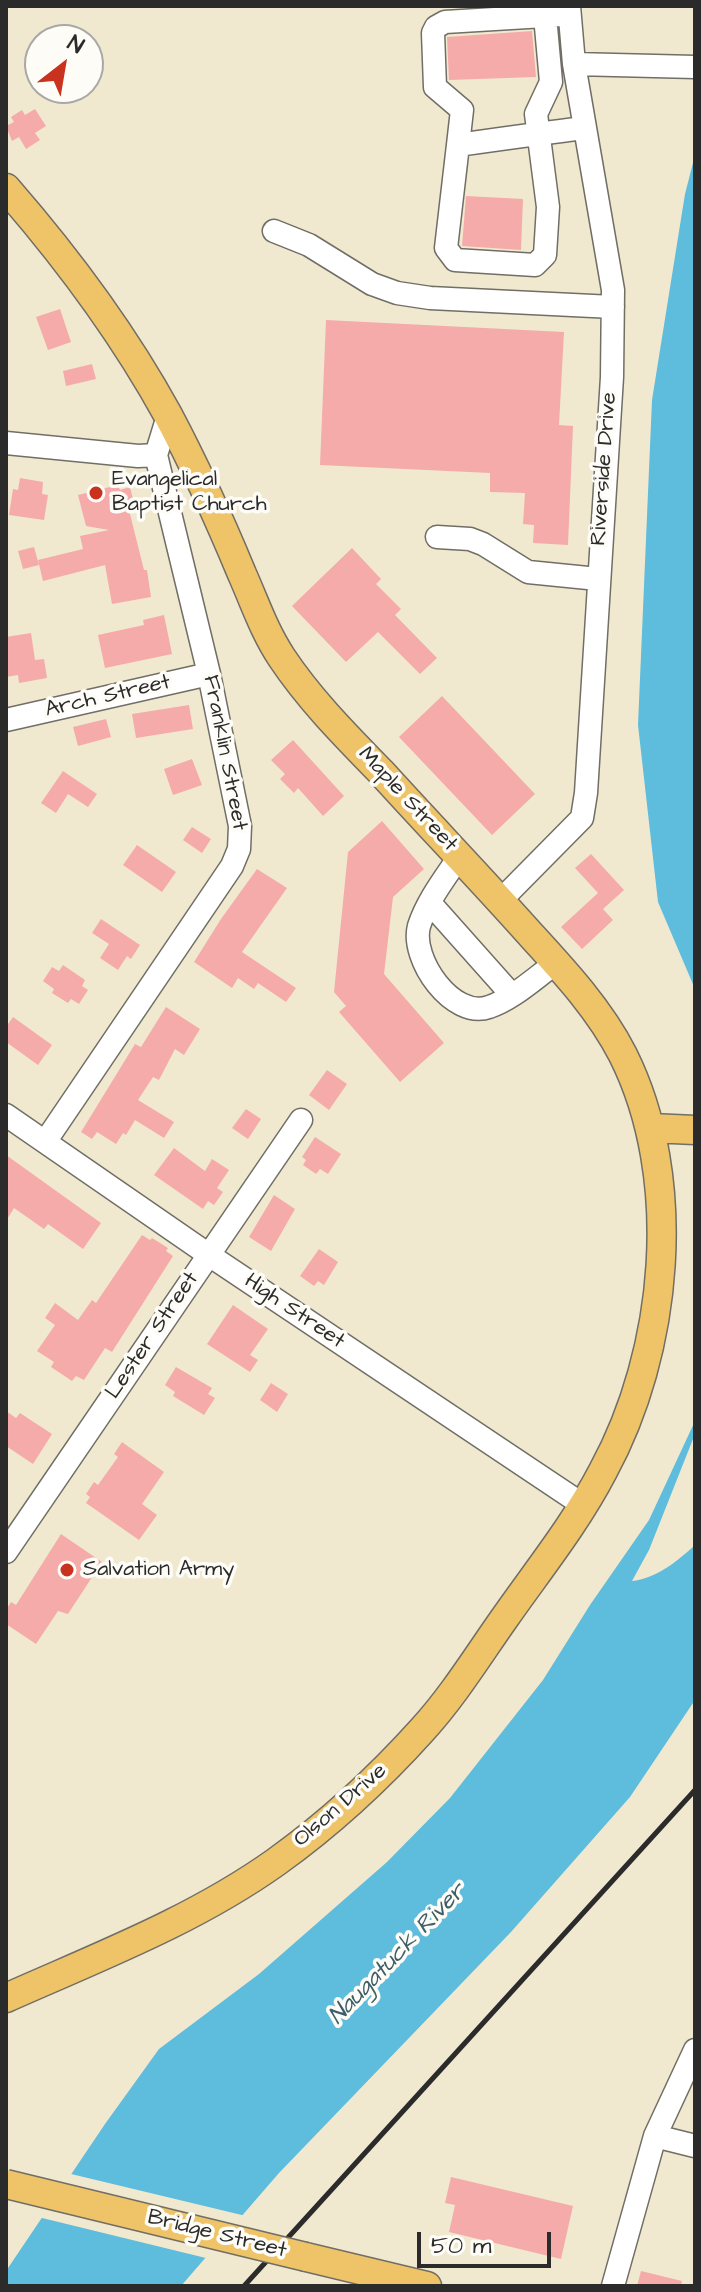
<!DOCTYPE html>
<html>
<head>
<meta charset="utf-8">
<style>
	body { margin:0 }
	#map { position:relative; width:701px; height:2292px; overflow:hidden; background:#f0e9d0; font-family:"Architects Daughter",sans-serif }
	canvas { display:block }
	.frame { position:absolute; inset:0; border:8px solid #2b2b2b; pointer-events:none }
	.north { position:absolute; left:24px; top:24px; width:80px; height:80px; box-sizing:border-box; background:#fdfcf7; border:2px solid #a9a8a5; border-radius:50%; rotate:31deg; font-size:22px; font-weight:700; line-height:32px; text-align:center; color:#2b2b2b }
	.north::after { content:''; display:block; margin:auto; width:28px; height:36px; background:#c8321e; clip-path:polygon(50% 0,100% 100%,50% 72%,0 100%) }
	.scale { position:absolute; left:417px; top:2232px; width:134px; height:36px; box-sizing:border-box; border:4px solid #2b2b2b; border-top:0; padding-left:10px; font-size:24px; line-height:28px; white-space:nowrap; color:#2b2b2b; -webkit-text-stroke:6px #fdfcf7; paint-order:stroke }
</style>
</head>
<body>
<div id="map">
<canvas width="701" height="2292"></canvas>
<div class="frame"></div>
<div class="north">N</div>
<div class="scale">50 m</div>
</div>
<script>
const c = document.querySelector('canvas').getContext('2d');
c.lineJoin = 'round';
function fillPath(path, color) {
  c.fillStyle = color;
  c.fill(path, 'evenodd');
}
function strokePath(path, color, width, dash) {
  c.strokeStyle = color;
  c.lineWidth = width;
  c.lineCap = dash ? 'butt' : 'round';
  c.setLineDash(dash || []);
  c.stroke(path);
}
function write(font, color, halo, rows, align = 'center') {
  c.font = font + ' "Architects Daughter",sans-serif';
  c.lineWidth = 7;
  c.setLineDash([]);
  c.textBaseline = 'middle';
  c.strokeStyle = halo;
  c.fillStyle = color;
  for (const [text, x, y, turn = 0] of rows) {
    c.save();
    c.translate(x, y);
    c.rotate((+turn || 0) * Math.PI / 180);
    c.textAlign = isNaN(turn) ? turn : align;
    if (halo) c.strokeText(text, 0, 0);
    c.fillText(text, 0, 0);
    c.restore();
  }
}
fillPath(new Path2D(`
	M695,155v834l-37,-87 -20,-177 14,-325 33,-206z
	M695,1421v13l-46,116 -17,31c23,-2 46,-20 63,-36v155l-65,97 -119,135 -232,241 -98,113h-175v-15l99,-147 54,-75 100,-75 128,-112 63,-64 93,-118 47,-75 59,-85z`), '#5ebcdc');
fillPath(new Path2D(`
	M67,2173l179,43 -36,43 -172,-42z`), '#f0e9d0');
fillPath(new Path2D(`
	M532,31l4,46 -87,3 -2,-43z
	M35,109l11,17 -11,7 5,7 -14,9 -7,-12 -7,4 -6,-15 8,-4 -3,-5 11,-7 3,5z
	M466,196l57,3 -2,51 -59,-4z
	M60,309l11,33 -23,8 -12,-33z
	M326,320l238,12 -5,93 14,1 -5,119 -35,-2 1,-18 -11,-1 2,-31 -35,-1v-19l-170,-8z
	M92,364l4,15 -30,7 -3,-15z
	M20,478l23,4 -1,12 6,1 -4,25 -35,-5 4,-26 5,1z
	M118,485l2,5 10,-3 4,17 -6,2 16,64h3l4,27 -39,7 -7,-39 -62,16 -5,-21 45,-11 -3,-13 29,-6 -23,-4 -8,-31z
	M34,547l5,18 -16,4 -5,-18z
	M352,548l29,31 -5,5 25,25 -6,6 42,43 -17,16 -42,-42 -32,30 -54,-56z
	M164,615l8,39 -67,14 -7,-33 46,-10 -1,-5z
	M31,633l4,27 9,-1 3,19 -28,5 -1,-8 -12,2v-40z
	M442,696l93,98 -43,41 -93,-98z
	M189,705l4,24 -57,9 -4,-24z
	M106,719l5,18 -33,9 -5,-19z
	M293,740l51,56 -21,20 -25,-28 -4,5 -14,-14 5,-5 -14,-14z
	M192,759l10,26 -29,10 -9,-26z
	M63,771l34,23 -9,13 -20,-13 -12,19 -15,-10z
	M382,821l42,48 -31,28 -9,77 60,69 -44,39 -61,-70 7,-6 -12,-14 14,-140z
	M192,827l19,12 -9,14 -19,-13z
	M137,845l39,27 -14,20 -39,-27z
	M591,854l33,36 -21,19 10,11 -31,29 -21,-22 37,-34 -23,-25z
	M257,869l30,19 -45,64 54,36 -10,14 -28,-19 -4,6 -16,-11 -6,10 -38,-26 27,-43z
	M101,919l39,26 -9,14 -4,-3 -9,14 -18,-12 9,-14 -17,-11z
	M63,965l22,15 -3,6 6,4 -9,14 -8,-5 -3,4 -16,-10 2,-4 -11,-8 9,-14 7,4z
	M166,1007l34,22 -16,26 -9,-6 -16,31 -6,-3 -15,23 36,22 -10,16 -29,-18 -9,15 -3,-2 -7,11 -19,-12 -5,7 -11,-7 54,-88 6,3z
	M13,1017l39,28 -14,20 -32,-23v-15z
	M327,1070l20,14 -18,26 -20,-15z
	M246,1109l15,10 -13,20 -16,-11z
	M315,1137l26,17 -13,20 -8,-5 -4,5 -13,-9 3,-5 -4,-3z
	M174,1148l31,23 7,-12 17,11 -12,18 6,4 -9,13 -6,-4 -5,8 -49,-34z
	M6,1155l95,68 -18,26 -35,-25 -4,5 -30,-21 -8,13z
	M274,1195l21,14 -24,42 -22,-14z
	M142,1235l8,5 2,-2 16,10 -2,3 7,5 -61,96 -7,-4 -21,32 -8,-4 -4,5 -21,-14 3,-5 -17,-11 18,-26 -10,-7 10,-15 23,17 14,-20 4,3z
	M319,1249l19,13 -14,23 -6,-4 -4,5 -14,-10z
	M233,1305l35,24 -18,26 8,5 -8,12 -43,-28z
	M176,1367l36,21 -4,6 7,4 -11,17 -31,-19 2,-4 -10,-7z
	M271,1383l17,11 -11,18 -17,-12z
	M6,1411l10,7 4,-5 32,21 -19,30 -27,-18z
	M122,1442l42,30 -22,32 15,11 -18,25 -53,-37 4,-6 -4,-3 8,-12 4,3 20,-28 -4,-3z
	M61,1534l41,28 -34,52 -10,-3 -22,33 -30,-20v-14l5,-8 5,3z
	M451,2177l122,29 -12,53 -112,-27 6,-27 -10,-2z
	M641,2271l41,10 -1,5h-44z`), '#f5abaa');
const minor = new Path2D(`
	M545,16l6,66 -15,32 12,93 -3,48 -10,10 -80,-5 -9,-12 12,-103c42,-6 84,-12 127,-17
	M574,64l121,3
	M458,145l4,-35 -27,-23 -2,-54 3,-6 9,-5 116,-7
	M274,231l35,14 63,39 25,9 33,5 183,9
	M6,443l132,13 18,-1 12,-39
	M437,537l33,2 13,5 45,28 70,7
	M6,720l203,-46
	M459,857c-14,21 -32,44 -40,69 -9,33 34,94 70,81 24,-8 47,-30 67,-44
	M500,901l82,-83 4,-25 26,-416 1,-87 -39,-226 -5,-58
	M430,903l81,91
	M6,1115l203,140 374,250
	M45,1142l187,-276 7,-17 1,-23 -31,-152 -53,-219
	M6,1552l295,-432
	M655,2136l40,10
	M613,2286l42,-150 40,-86`);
const major = new Path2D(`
	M6,188c61,70 117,145 162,227 27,51 52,106 74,159 13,29 22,57 40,84 28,42 64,78 99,114 50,55 101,108 150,163 34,37 69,75 92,120 62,124 45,297 -20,416 -27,52 -64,98 -97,145 -27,38 -52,79 -83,113 -44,49 -94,95 -147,133 -83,59 -178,95 -270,136
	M651,1128l44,2
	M306,2257l121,29`);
strokePath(minor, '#706e65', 25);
strokePath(major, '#706e65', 31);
strokePath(minor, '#fff', 22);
strokePath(major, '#efc469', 28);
strokePath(new Path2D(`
	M244,2286l451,-496`), '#2b2b2b', 5);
const majorBridge = new Path2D(`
	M6,2184l300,73`);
strokePath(majorBridge, '#706e65', 31, []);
strokePath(majorBridge, '#efc469', 28);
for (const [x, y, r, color] of [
	[96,493,8,"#c8321e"],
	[67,1570,8,"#c8321e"]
]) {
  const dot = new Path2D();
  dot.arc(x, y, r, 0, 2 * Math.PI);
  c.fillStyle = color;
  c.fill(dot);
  strokePath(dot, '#fdfcf7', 3);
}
write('22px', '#2b2b2b', '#fdfcf7', [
	["Riverside Drive",605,469,-86],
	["Arch Street",108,697,-13],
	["Franklin Street",224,753,79],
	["Maple Street",407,800,47],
	["High Street",294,1312,34],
	["Lester Street",153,1336,-56],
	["Olson Drive",341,1806,-41],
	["Bridge Street",217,2235,14]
]);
write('22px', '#2b2b2b', '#fdfcf7', [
	["Evangelical",112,480],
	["Baptist Church",112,505],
	["Salvation Army",83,1570]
], 'left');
write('italic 24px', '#3d5e69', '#fdfcf7', [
	["Naugatuck River",398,1955,-46]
]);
</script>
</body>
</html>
